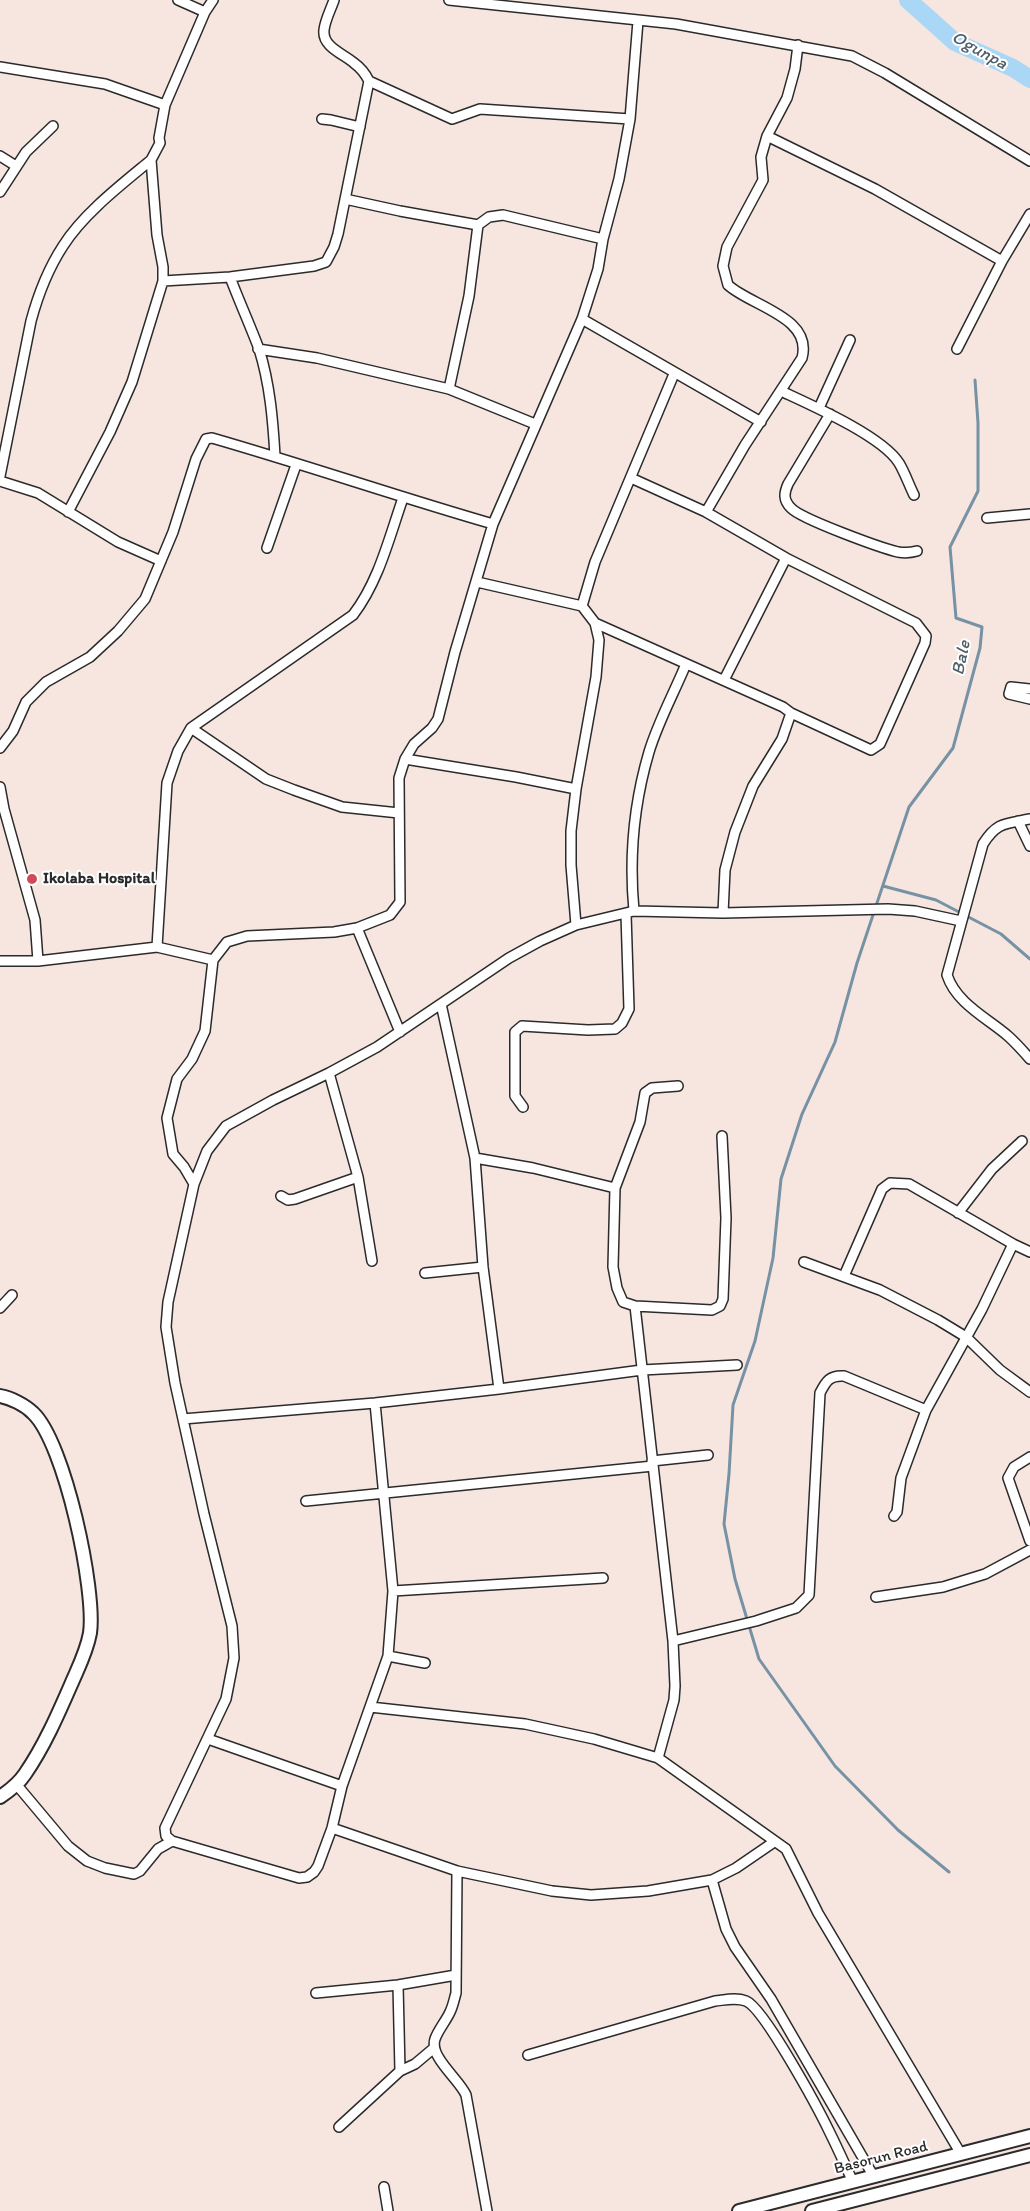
<!DOCTYPE html>
<html>
<head>
<meta charset="utf-8">
<style>
	body { margin:0 }
	canvas { display:block; background:#f6e6df }
</style>
</head>
<body>
<canvas width="1030" height="2211"></canvas>
<script>
const c = document.querySelector('canvas').getContext('2d');
c.lineJoin = 'round';
function strokePath(path, color, width, dash) {
  c.strokeStyle = color;
  c.lineWidth = width;
  c.lineCap = dash ? 'butt' : 'round';
  c.setLineDash(dash || []);
  c.stroke(path);
}
function write(font, color, halo, rows, align = 'center') {
  c.font = font + ' Itim,sans-serif';
  c.lineWidth = 4;
  c.setLineDash([]);
  c.textBaseline = 'middle';
  c.strokeStyle = halo;
  c.fillStyle = color;
  for (const [text, x, y, turn = 0] of rows) {
    c.save();
    c.translate(x, y);
    c.rotate((+turn || 0) * Math.PI / 180);
    c.textAlign = isNaN(turn) ? turn : align;
    if (halo) c.strokeText(text, 0, 0);
    c.fillText(text, 0, 0);
    c.restore();
  }
}
strokePath(new Path2D(`
	M883,886l53,14 65,34 29,25
	M949,1872l-51,-42 -63,-64 -76,-107 -24,-80 -11,-55 5,-50 4,-69 22,-64 18,-83 8,-79 21,-65 33,-72 22,-79 52,-156 44,-59 27,-100 2,-21 -26,-9 -6,-71 28,-56v-68l-3,-43`), '#7792a5', 3);
strokePath(new Path2D(`
	M908,0l47,42 58,26 17,11`), '#aad7f6', 18);
const street = new Path2D(`
	M178,0l27,12
	M334,0c-3,9 -9,20 -10,30 -2,17 20,24 30,33 7,5 11,10 15,18l83,38 28,-10 150,10
	M449,0l227,24 176,32 33,17 145,88
	M0,67l105,17 60,21
	M322,119l9,1 29,7
	M767,136l108,53 127,72
	M0,156l16,10
	M0,192l26,-40 27,-26
	M345,199l55,12 78,14 11,-8 14,-2 100,24
	M230,277c9,24 20,48 29,72 11,35 14,72 16,107
	M163,281l67,-4 84,-11 12,-4 8,-15 4,-13 31,-153
	M582,319l179,103
	M258,349l59,9 132,31 86,35
	M957,349l45,-88 28,-47
	M449,389l20,-93 9,-71
	M781,391c30,14 101,45 118,72 6,10 10,22 15,32
	M819,408l31,-68
	M830,414l-42,70c-4,9 -5,16 3,24 10,11 90,40 107,44 6,1 12,1 19,-1
	M0,476l31,-155c7,-26 17,-52 32,-75 20,-32 59,-62 88,-86
	M0,481l38,12 80,49 43,19
	M68,512l42,-80 22,-50 31,-101v-14l-6,-32 -6,-75 9,-17 -1,-5 6,-33 40,-93 8,-12
	M706,512l39,-67 57,-87c11,-41 -51,-52 -74,-73l-5,-19 4,-19 36,-67 -2,-23 6,-21 20,-38 8,-29 3,-24
	M987,518l43,-4
	M267,548l29,-83
	M477,582l105,24
	M595,623l188,84 8,6 80,37 9,-6 45,-101 1,-7 -10,-13 -130,-65 -80,-46 -75,-34
	M724,680l62,-122
	M1030,689l-19,-2 -2,7 21,5
	M191,728l75,51 28,11 48,17 57,6
	M0,748l13,-17 13,-29 20,-20 44,-25 28,-26 27,-32 28,-67 23,-73 10,-20 6,-1c94,27 187,59 281,86
	M405,759l111,18 60,12
	M0,787l4,22 31,111 3,41
	M1030,819c-25,5 -33,3 -47,25l-36,131c9,28 40,43 61,61 8,7 15,15 22,23
	M1018,821l12,25
	M634,911c-5,-53 0,-108 15,-159 9,-30 25,-59 37,-88
	M723,913l2,-43 10,-38 18,-46 29,-47 9,-26
	M576,925l-5,-60v-34l5,-42 20,-112 3,-37 -4,-17 -13,-17 13,-44 79,-188
	M357,928l43,104
	M157,947l10,-164 11,-32 13,-23 162,-113c26,-34 36,-77 50,-117
	M0,961h38l119,-14 56,13
	M441,1004l34,154 8,109 16,122
	M329,1073l29,104 14,84
	M523,1107l-8,-11v-64l7,-6 66,4 27,-1 7,-6 7,-14 -3,-95
	M475,1158l58,10 82,20
	M194,1184l13,-33 19,-25 47,-26 56,-27 48,-26 132,-89 31,-17 36,-16 58,-14 89,2 165,-4 27,2 46,10
	M281,1196l7,4 7,-1 63,-22
	M958,1213l34,-44 30,-28
	M1013,1244l17,8
	M804,1262l76,28 58,30 28,17 34,33 30,22
	M425,1273l58,-6
	M844,1276l38,-87 8,-6 19,1 104,60 -31,65 -56,101 -25,68 -4,34 -3,4
	M635,1306l77,4 8,-4 3,-7 3,-81 -4,-82
	M0,1308l12,-13
	M375,1403l18,188 -5,65 -46,130 -10,42 -14,38 -4,6 -7,5 -8,1 -127,-37 -6,-5 -1,-8 61,-129 8,-41 -2,-32 -28,-112 -29,-131 -9,-56 2,-25 26,-118 -10,-17 -11,-13 -6,-36 10,-39 15,-20 13,-28 8,-71 14,-18 20,-6 87,-4 23,-4 33,-13 10,-13 -1,-124 6,-19 9,-15 18,-16 6,-9 17,-67 38,-128 89,-205 16,-50 5,-30 16,-60 11,-60 8,-98
	M183,1419l192,-16 124,-14 143,-19 95,-5
	M1030,1457l-16,10 -6,11 22,63
	M652,1461l56,-6
	M306,1501l347,-35
	M393,1591l210,-13
	M876,1597l67,-10 42,-13 45,-24
	M673,1641l83,-20 40,-13 13,-13 11,-202c6,-12 10,-18 24,-17l82,34
	M388,1656l37,7
	M370,1707l155,17 69,15 64,19 128,91 32,64 143,241
	M208,1739l134,47
	M658,1758l16,-58 1,-14 -2,-45 -38,-335 -12,-4 -6,-14 -4,-21 2,-79 25,-66 5,-29 7,-5 26,-2
	M16,1784l52,62 19,15 18,7 29,6 6,-3 18,-22 14,-8
	M332,1828l125,43 95,20 39,4 57,-4 64,-11 24,-12 38,-26
	M457,1871l-1,122c-2,7 -3,13 -6,19 -4,9 -12,18 -15,27 -6,18 24,40 31,56l21,116
	M712,1880l14,49 9,18 36,52 103,178
	M398,1985l2,86
	M316,1993l82,-8 58,-10
	M528,2055l187,-54c10,-1 21,-4 31,0 18,7 73,109 84,132 8,16 15,32 23,49
	M339,2127l61,-56 15,-7 19,-16
	M384,2187l4,24`);
const secondary = new Path2D(`
	M0,1396c11,2 25,9 33,17 32,30 63,178 57,220 -3,17 -10,31 -17,47 -14,32 -28,65 -48,94 -6,9 -16,17 -25,23
	M739,2211l291,-75
	M812,2211l218,-56`);
strokePath(street, '#2b2b2b', 12);
strokePath(secondary, '#2b2b2b', 16);
strokePath(street, '#fff', 9);
strokePath(secondary, '#fff', 12);
for (const [x, y, r, color] of [
	[32,879,6,"#d1495b"]
]) {
  const dot = new Path2D();
  dot.arc(x, y, r, 0, 2 * Math.PI);
  c.fillStyle = color;
  c.fill(dot);
  strokePath(dot, '#fff', 2);
}
write('bold 16px', '#2b2b2b', '#fff', [
	["Ikolaba Hospital",43,879]
], 'left');
write('16px', '#2b2b2b', '#fff', [
	["Basorun Road",881,2158,-14]
]);
write('italic 18px', '#515f68', '#fff', [
	["Ogunpa",979,51,29],
	["Bale",962,658,-78]
]);
</script>
</body>
</html>
